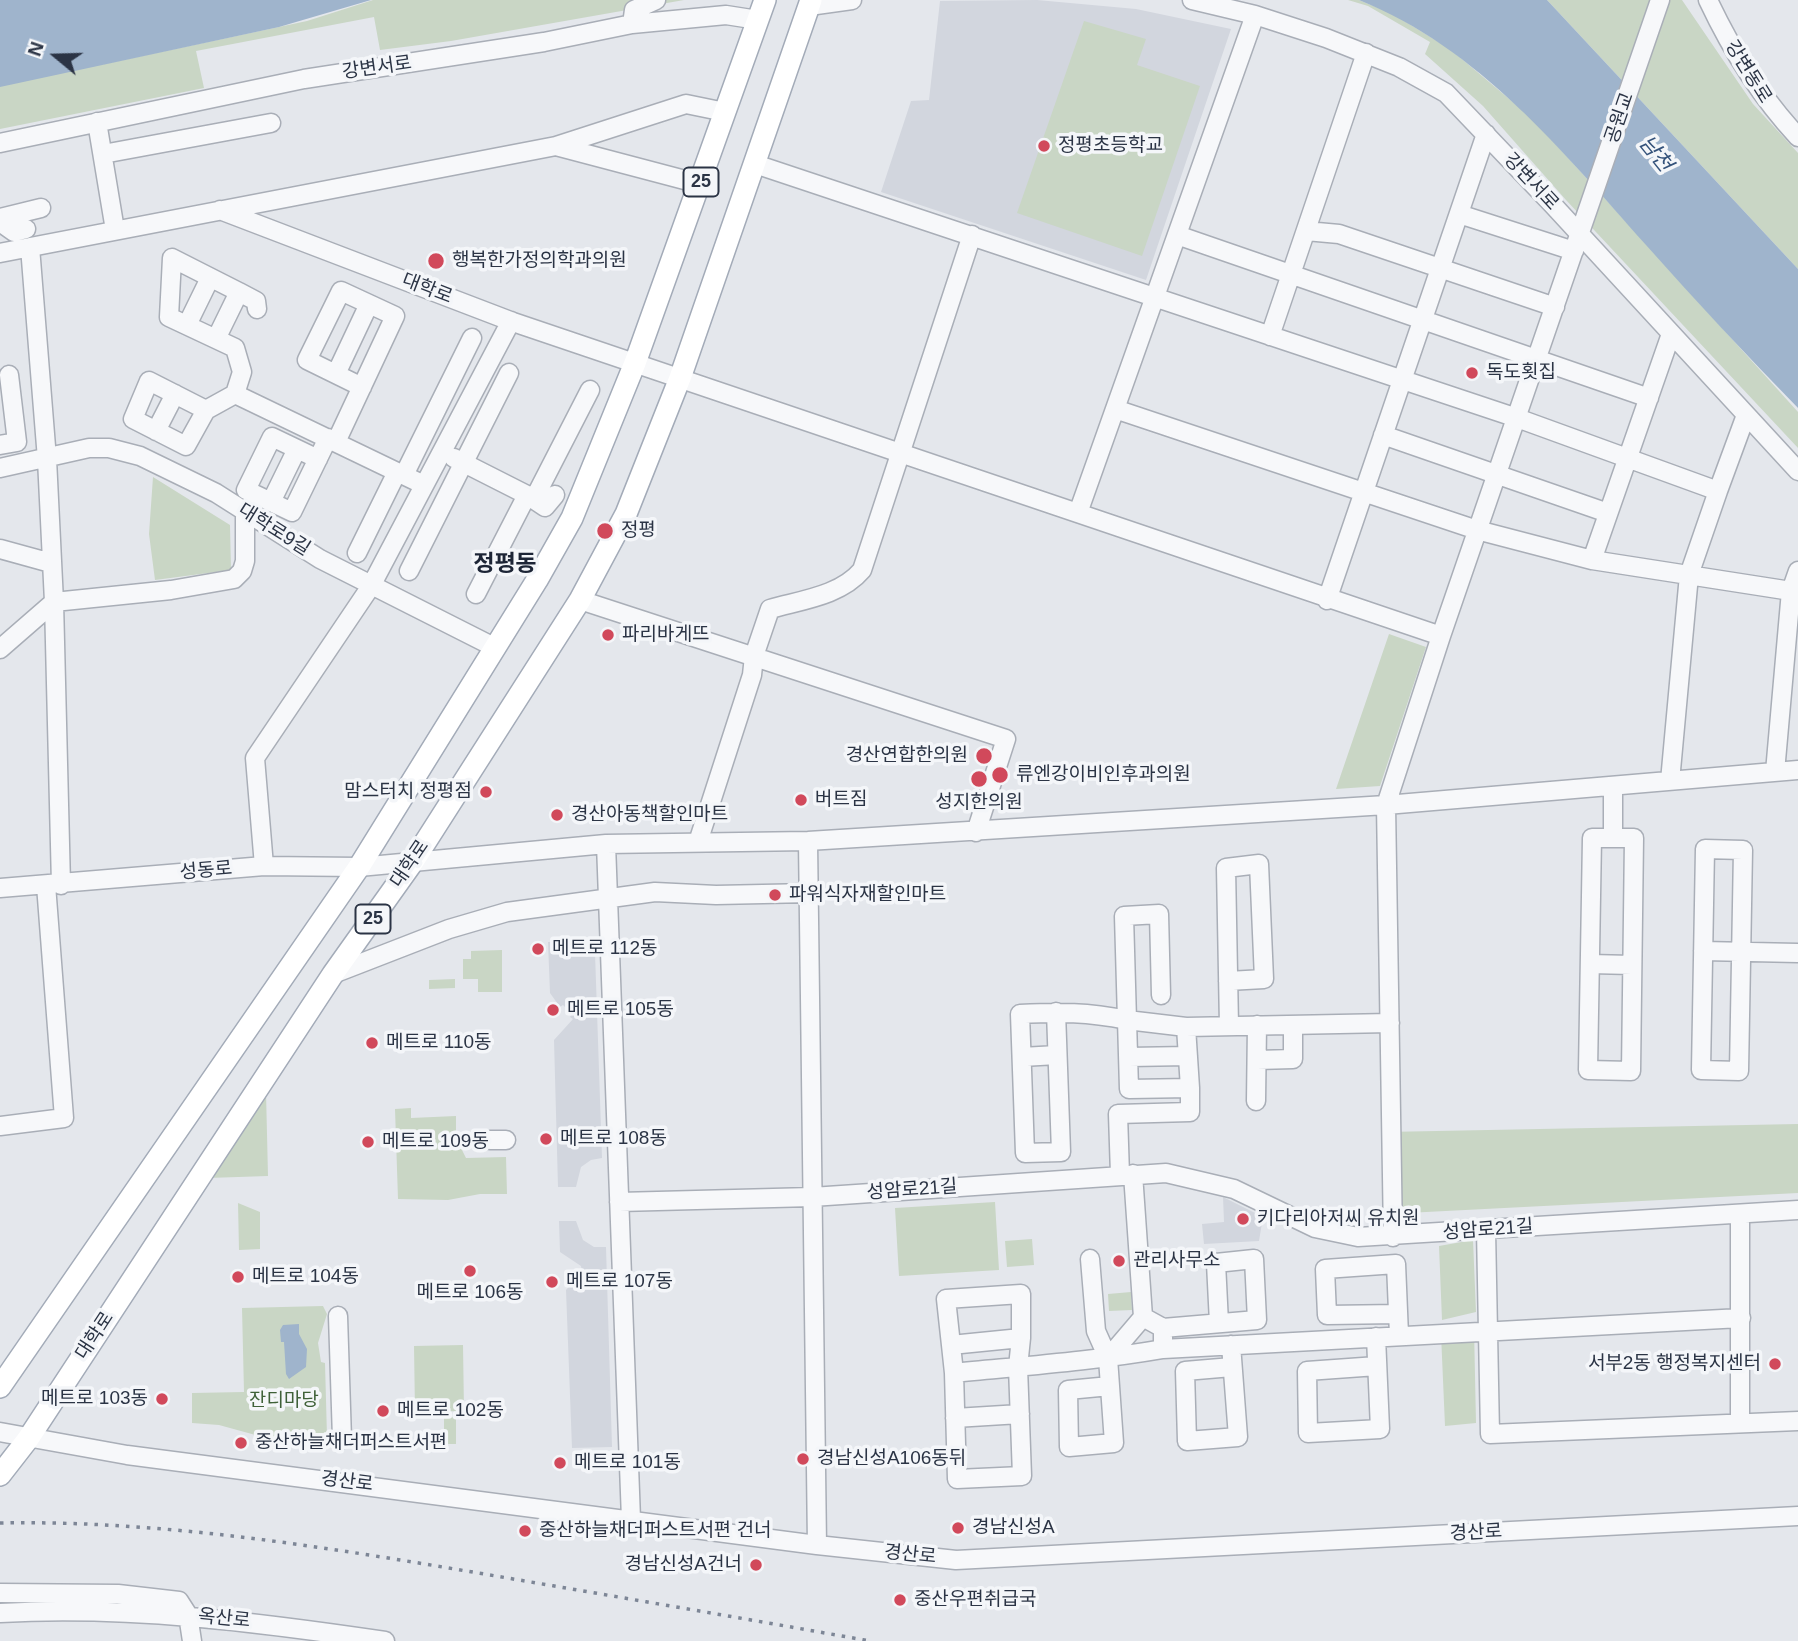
<!DOCTYPE html>
<html>
<head>
<meta charset="utf-8">
<style>
	body { margin:0 }
	#map { position:relative; width:1798px; height:1641px; overflow:hidden; background:#e4e7ec; font-family:Arial,sans-serif }
	canvas { display:block }
	.north { position:absolute; left:21px; top:21px; width:70px; height:70px; -webkit-text-stroke:5px #f4f6f9; paint-order:stroke; rotate:289deg; font-size:19px; font-weight:700; line-height:28px; text-align:center; color:#2b3445 }
	.north::after { content:''; display:block; margin:auto; width:24px; height:32px; background:#2b3445; clip-path:polygon(50% 0,100% 100%,50% 72%,0 100%) }
</style>
</head>
<body>
<div id="map">
<canvas width="1798" height="1641"></canvas>
<div class="north">N</div>
</div>
<script>
const c = document.querySelector('canvas').getContext('2d');
c.lineJoin = 'round';
function fillPath(path, color) {
  c.fillStyle = color;
  c.fill(path, 'evenodd');
}
function strokePath(path, color, width, dash) {
  c.strokeStyle = color;
  c.lineWidth = width;
  c.lineCap = dash ? 'butt' : 'round';
  c.setLineDash(dash || []);
  c.stroke(path);
}
function write(font, color, halo, rows, align = 'center') {
  c.font = font + ' Arial,"Noto Sans KR",sans-serif';
  c.lineWidth = 7;
  c.setLineDash([]);
  c.textBaseline = 'middle';
  c.strokeStyle = halo;
  c.fillStyle = color;
  for (const [text, x, y, turn = 0] of rows) {
    c.save();
    c.translate(x, y);
    c.rotate((+turn || 0) * Math.PI / 180);
    c.textAlign = isNaN(turn) ? turn : align;
    if (halo) c.strokeText(text, 0, 0);
    c.fillText(text, 0, 0);
    c.restore();
  }
}
fillPath(new Path2D(`
	M1037,0l99,9 95,20 -85,251 -265,-88 30,-91 18,-1 11,-99z
	M585,941l10,12 7,205 -11,2 -10,7 -5,20h-18l-4,-147 19,-21 -3,-2 2,-3 -9,-9 -3,2 -10,-14 -2,-51z
	M1223,1197l40,20 -4,24 -55,3 -2,-20 22,-2z
	M559,1221h17l7,19 11,7h12l6,200 -40,1 -6,-158 16,-18 -1,-6 -21,-14z`), '#d2d6de');
fillPath(new Path2D(`
	M373,0h311l-233,41 -71,9 -6,-33 -178,34 8,37 -204,41v-43l307,-65z
	M1348,0h11l34,14 57,35 83,70 265,293v36l-232,-248 -83,-94 -58,-52 5,-12 -62,-36z
	M1547,0h135l71,104 45,49v116z
	M1084,21l62,18 -9,26 63,21 -58,170 -125,-43z
	M153,477l77,48 1,45 -76,10 -6,-46z
	M1389,634l37,13 -46,139 -44,3z
	M502,950v42h-24v-13h-15v-20h8v-8z
	M455,979v9l-26,1v-9z
	M266,1092l2,84 -60,2z
	M411,1108v10l45,-2v22l10,20 40,-1 1,37h-27l-32,6 -50,-1 -3,-90z
	M1798,1124v69l-411,21 -2,-82z
	M995,1202l4,68 -100,6 -4,-68z
	M238,1203l22,9v37l-21,1z
	M1032,1239l2,26 -27,2 -2,-26z
	M1473,1240l3,72 -34,8 -3,-74z
	M1131,1292l1,18 -23,1 -1,-17z
	M323,1306l4,8 -9,29 3,19 4,1 2,74 -46,5 -62,-17 -27,-2v-30l52,-1 -2,-84z
	M1474,1328l2,95 -31,3 -4,-92z
	M463,1345l1,66 -49,1 -1,-66z
	M456,1417v27h-12v-26z`), '#c9d6c5');
fillPath(new Path2D(`
	M0,0h371l-92,27 -279,60z
	M1359,0h188l251,269v139c-52,-53 -102,-107 -152,-163 -83,-93 -167,-197 -287,-245z
	M299,1324v10l8,15 -1,18 -17,12 -3,-5 -2,-32h-3l-1,-12 3,-5z`), '#9fb4cc');
const minor = new Path2D(`
	M1192,0l63,15 71,23 73,29 47,26 107,112 245,266
	M1708,0c24,51 52,96 90,137
	M809,6l43,-6
	M632,24l2,-14 22,-10
	M97,122l18,108
	M0,143l304,-64 240,-37 88,-18 94,-9 32,5
	M556,146l130,-42 39,8
	M103,154l168,-31
	M755,164l762,254 201,73 28,-76
	M220,210l293,112 928,314
	M1459,214l115,37
	M0,218l41,-10
	M0,222l14,10 12,-3
	M1306,231l33,3 216,73
	M1177,235l472,163
	M30,247l17,212 7,143 7,283
	M0,253l556,-107 144,38
	M239,292l17,9 1,8
	M187,325l23,-47
	M1270,336l96,-283
	M336,374l33,-70
	M235,394l189,91
	M1115,409l362,121 115,30 199,31 -16,181
	M206,410l-57,-29 -16,38 53,27 20,-36 29,-16 7,-22 -7,-24 -66,-31 3,-59 67,34 -23,47
	M156,431l19,-37
	M1383,435l225,78
	M336,442l59,-126 -54,-25 -34,69 55,27
	M0,445l17,-3 -8,-67
	M454,458l73,37 -51,99
	M318,459l-46,-22 -26,53 46,22 36,-74
	M0,468l89,-20h20l31,8 76,37 104,66 174,88
	M404,475l68,-137
	M527,495l8,2 55,-107
	M527,495l18,12 10,-12
	M271,502l26,-53
	M1078,513l177,-498
	M0,549l51,14
	M357,553l40,-81
	M1592,560l79,-226
	M409,571l100,-198
	M1791,591l7,-20
	M580,600l426,139 -30,93
	M1327,600l159,-466
	M0,649l54,-47 117,-12 63,-11 8,-8 3,-10v-48
	M1670,781l19,-206 29,-84
	M1613,838h21l-3,233 -43,-1 4,-232h21v-52
	M808,841l9,704
	M698,842l54,-167 2,-19 16,-47c31,-9 70,-13 92,-39l110,-335
	M606,844l25,675
	M1705,849l38,1 -4,221 -38,-1z
	M264,866l-9,-108 116,-172 140,-265
	M0,888l264,-22 95,1 247,-23 202,-3 578,-36 55,-169 219,-636
	M1703,951l95,2
	M1590,964l42,1
	M333,974l116,-45 58,-17 148,-20 61,3 94,-2
	M1228,981l36,-2 -5,-115 -33,4 3,158
	M1056,1012l5,140 -36,1 -5,-139c41,-2 67,-2 107,6l-3,-104 35,-2 2,81
	M1186,1027l4,61 -61,1 -2,-69 59,7 204,-4
	M1022,1057l35,-2
	M1129,1057l59,-1
	M1257,1060l36,-1v-34
	M1256,1101l1,-76
	M0,1126l64,-8 -18,-233
	M490,1140h16
	M1120,1175l-2,-61 72,-2v-24
	M619,1202l193,-5 354,-24 68,16 81,39 43,9 440,-27
	M1486,1230l4,204 308,-13
	M1393,1237l-7,-432 412,-35
	M1090,1259l6,72 12,27
	M1398,1314l-71,1 -2,-46 71,-5 3,71
	M338,1316l4,123
	M1163,1328l94,-8 -3,-61 -38,4 3,60
	M1376,1337l4,92 -72,4 -1,-62 70,-5
	M951,1345l-5,-46 75,-5v44
	M1231,1345l7,92 -51,4 -2,-70 47,-4
	M1163,1349l578,-31
	M954,1373l-3,-28 70,-7 -3,29 4,109 -65,3 -3,-106c70,-7 140,-12 209,-24v-21l-20,-11
	M1110,1386l-42,4 1,57 45,-4 -6,-85 35,-41 -10,-143
	M955,1418l65,-4
	M1740,1423v-208
	M0,1432l127,23 690,90 139,15 842,-44
	M0,1593l118,1 61,7 9,14 4,26
	M0,1613c130,-7 256,9 385,28`);
const major = new Path2D(`
	M0,1387l359,-520 178,-287 35,-62 63,-155 130,-363
	M0,1475l28,-36 305,-465 79,-111 168,-263 46,-86 54,-136 131,-378`);
strokePath(minor, '#a9aeb7', 21);
strokePath(major, '#a3abb8', 24);
strokePath(minor, '#f7f8fa', 18);
strokePath(major, '#fff', 21);
strokePath(new Path2D(`
	M0,1523c162,-3 325,24 484,51 129,22 257,44 386,67`), '#7d8696', 3.5, [3.5, 7]);
for (const [x, y, r, color] of [
	[1044,146,7,"#d1495b"],
	[436,261,9,"#d1495b"],
	[1472,373,7,"#d1495b"],
	[605,531,9,"#d1495b"],
	[608,635,7,"#d1495b"],
	[984,756,9,"#d1495b"],
	[1000,775,9,"#d1495b"],
	[979,779,9,"#d1495b"],
	[486,792,7,"#d1495b"],
	[801,800,7,"#d1495b"],
	[557,815,7,"#d1495b"],
	[775,895,7,"#d1495b"],
	[538,949,7,"#d1495b"],
	[553,1010,7,"#d1495b"],
	[372,1043,7,"#d1495b"],
	[546,1139,7,"#d1495b"],
	[368,1142,7,"#d1495b"],
	[1243,1219,7,"#d1495b"],
	[1119,1261,7,"#d1495b"],
	[470,1271,7,"#d1495b"],
	[238,1277,7,"#d1495b"],
	[552,1282,7,"#d1495b"],
	[1775,1364,7,"#d1495b"],
	[162,1399,7,"#d1495b"],
	[383,1411,7,"#d1495b"],
	[241,1443,7,"#d1495b"],
	[803,1459,7,"#d1495b"],
	[560,1463,7,"#d1495b"],
	[958,1528,7,"#d1495b"],
	[525,1531,7,"#d1495b"],
	[756,1565,7,"#d1495b"],
	[900,1600,7,"#d1495b"]
]) {
  const dot = new Path2D();
  dot.arc(x, y, r, 0, 2 * Math.PI);
  c.fillStyle = color;
  c.fill(dot);
  strokePath(dot, '#f4f6f9', 2.5);
}
for (const [x, y, w] of [
	[701,182,35],
	[373,919,35]
]) {
  const box = new Path2D();
  box.roundRect(x - w / 2, y - 14.5, w, 29, 5);
  c.fillStyle = '#f4f6f9';
  c.fill(box);
  strokePath(box, '#2b3445', 2);
}
write('bold 18px', '#2b3445', null, [
	["25",701,182],
	["25",373,919]
]);
write('19px', '#2b3445', '#f4f6f9', [
	["강변서로",377,68,-8],
	["강변동로",1748,72,58],
	["공원교",1620,118,-71],
	["강변서로",1531,182,47],
	["대학로",427,289,21],
	["대학로9길",274,530,32],
	["대학로",410,864,-56],
	["성동로",206,871,-5],
	["성암로21길",912,1190,-4],
	["성암로21길",1488,1230,-4],
	["대학로",95,1336,-57],
	["경산로",347,1482,7],
	["경산로",1476,1533,-3],
	["경산로",910,1555,6],
	["옥산로",224,1619,6]
]);
write('19px', '#2b3445', '#f4f6f9', [
	["정평초등학교",1058,146],
	["행복한가정의학과의원",452,261],
	["독도횟집",1486,373],
	["정평",621,531],
	["파리바게뜨",622,635],
	["경산연합한의원",968,756,"right"],
	["류엔강이비인후과의원",1016,775],
	["맘스터치 정평점",472,792,"right"],
	["버트짐",815,800],
	["성지한의원",979,803,"center"],
	["경산아동책할인마트",571,815],
	["파워식자재할인마트",789,895],
	["메트로 112동",552,949],
	["메트로 105동",567,1010],
	["메트로 110동",386,1043],
	["메트로 108동",560,1139],
	["메트로 109동",382,1142],
	["키다리아저씨 유치원",1257,1219],
	["관리사무소",1133,1261],
	["메트로 104동",252,1277],
	["메트로 107동",566,1282],
	["메트로 106동",470,1293,"center"],
	["서부2동 행정복지센터",1761,1364,"right"],
	["메트로 103동",148,1399,"right"],
	["메트로 102동",397,1411],
	["중산하늘채더퍼스트서편",255,1443],
	["경남신성A106동뒤",817,1459],
	["메트로 101동",574,1463],
	["경남신성A",972,1528],
	["중산하늘채더퍼스트서편 건너",539,1531],
	["경남신성A건너",742,1565,"right"],
	["중산우편취급국",914,1600]
], 'left');
write('19px', '#3f6138', '#f4f6f9', [
	["잔디마당",284,1401]
]);
write('italic 21px', '#34527a', '#f4f6f9', [
	["남천",1655,154,51]
]);
write('bold 23px', '#1d2536', '#f4f6f9', [
	["정평동",505,565]
]);
</script>
</body>
</html>
